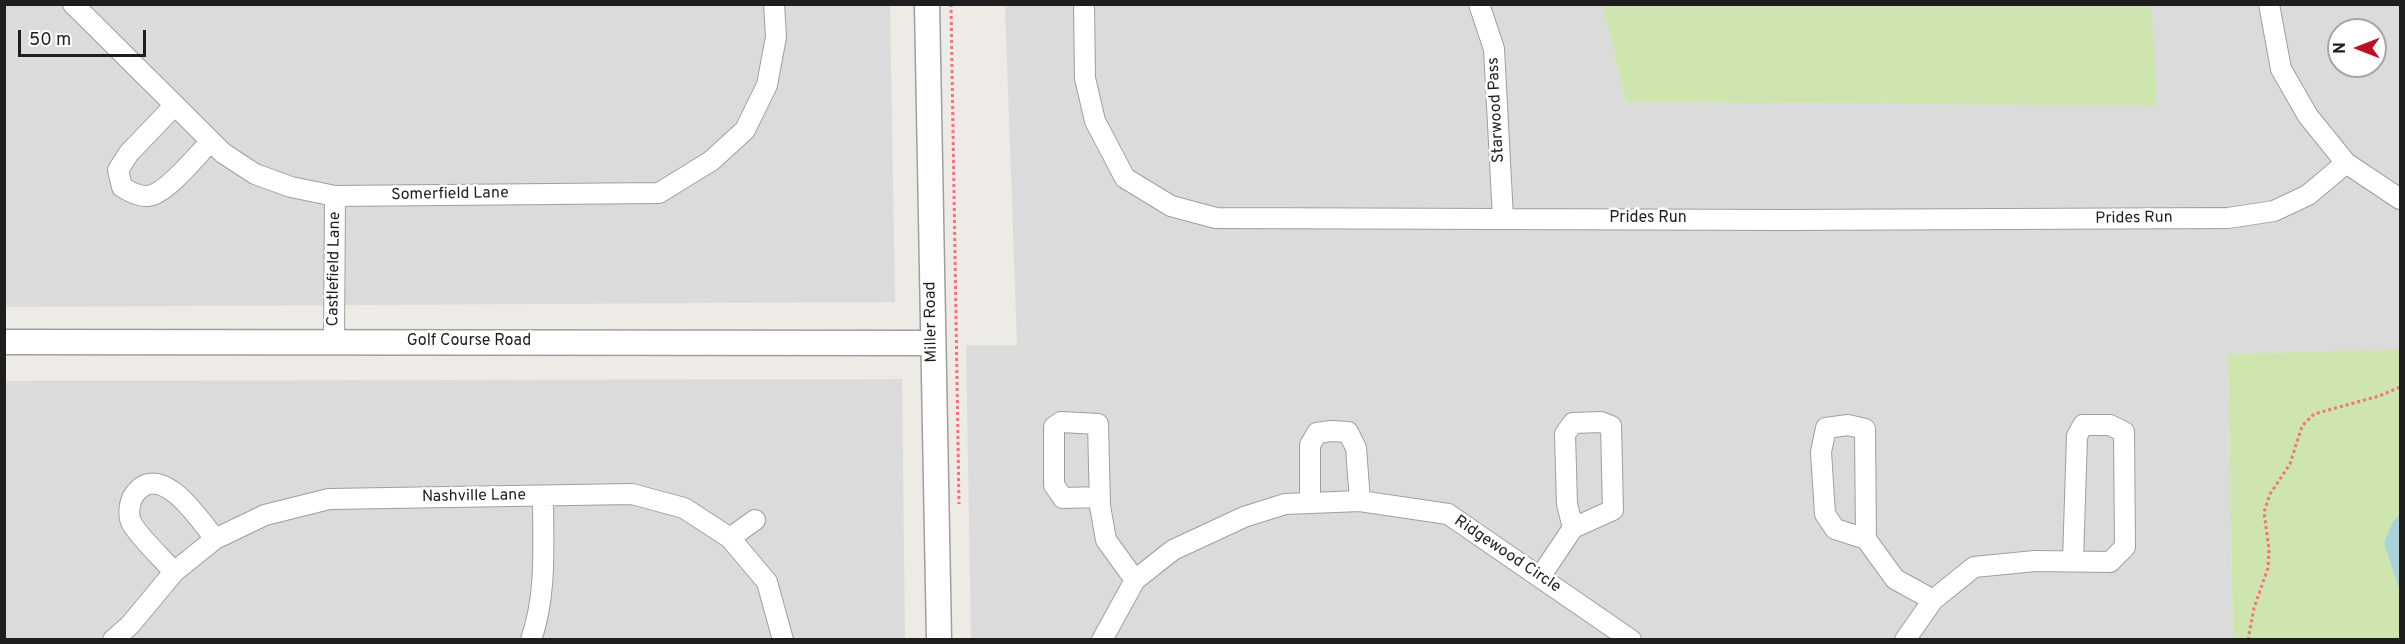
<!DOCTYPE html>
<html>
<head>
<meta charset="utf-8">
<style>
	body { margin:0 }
	#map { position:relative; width:2405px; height:644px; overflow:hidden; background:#eeeae5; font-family:Overpass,sans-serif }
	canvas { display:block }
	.frame { position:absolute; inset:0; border:6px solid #1e1e1e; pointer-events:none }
	.north { position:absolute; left:2327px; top:18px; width:60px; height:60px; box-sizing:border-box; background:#fff; border:2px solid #a5a5a5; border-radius:50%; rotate:270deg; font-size:16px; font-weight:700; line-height:24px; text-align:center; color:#1e1e1e }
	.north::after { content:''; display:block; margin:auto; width:21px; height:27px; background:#bd0f23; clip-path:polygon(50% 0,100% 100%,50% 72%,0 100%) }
	.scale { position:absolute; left:18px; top:30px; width:128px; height:27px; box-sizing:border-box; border:3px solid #1e1e1e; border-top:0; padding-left:8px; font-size:18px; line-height:21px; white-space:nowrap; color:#1e1e1e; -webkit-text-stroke:4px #fff; paint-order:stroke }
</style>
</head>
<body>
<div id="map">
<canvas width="2405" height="644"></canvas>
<div class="frame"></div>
<div class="north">N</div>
<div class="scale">50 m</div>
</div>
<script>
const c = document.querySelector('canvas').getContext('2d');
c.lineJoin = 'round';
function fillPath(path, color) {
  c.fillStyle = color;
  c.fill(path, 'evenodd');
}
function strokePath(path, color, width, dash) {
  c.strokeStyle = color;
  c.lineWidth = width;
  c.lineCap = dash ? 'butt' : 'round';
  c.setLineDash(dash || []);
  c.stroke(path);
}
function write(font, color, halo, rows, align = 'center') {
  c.font = font + ' Overpass,sans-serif';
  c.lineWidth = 5;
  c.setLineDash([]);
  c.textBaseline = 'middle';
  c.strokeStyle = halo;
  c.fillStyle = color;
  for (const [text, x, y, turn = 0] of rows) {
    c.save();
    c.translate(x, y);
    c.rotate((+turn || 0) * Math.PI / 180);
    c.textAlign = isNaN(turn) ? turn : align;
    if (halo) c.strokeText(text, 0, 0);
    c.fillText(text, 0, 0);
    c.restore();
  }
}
fillPath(new Path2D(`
	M4,5h886l5,297 -890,5z
	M1005,5h598l23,97 530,4 -4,-101h248v344l-172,5 5,285h-1262l-5,-294h51zM2339,30h36v36h-36z
	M902,379l3,260h-900l-1,-258z`), '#dcdbdb');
fillPath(new Path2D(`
	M1603,5h549l5,101 -531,-4z
	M2400,349v290h-167l-5,-285z`), '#cfe5af');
fillPath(new Path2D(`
	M2400,514v77l-16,-48 8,-20z`), '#a9d3d9');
const minor = new Path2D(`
	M73,4l150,149 32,21 36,13 44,9 324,-3 52,-32 34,-31 22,-45 9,-48 -2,-33
	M1084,4l1,74 10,43 30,57 46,28 45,12 569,2 443,-2 46,-7 34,-16 38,-32
	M1479,4l15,45 9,169
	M2269,4l12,65 27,47 38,47 54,36
	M175,105l-46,48 -11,17 4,17c8,5 17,10 26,9 19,-2 49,-41 63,-55
	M334,341l1,-145
	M1100,497l-37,1 -9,-13v-58l7,-5 37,2 2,82 6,34 29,40
	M1310,503v-58l7,-12 14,-2 17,1 8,16 4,53
	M730,538l25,-18
	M1866,539l-31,-10 -10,-15 -4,-62 5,-24 22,-3 17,4 1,110 29,40 38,21
	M174,572c-10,-12 -37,-37 -43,-50 -3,-7 -2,-20 3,-27 26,-37 66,25 81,44
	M1540,577l33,-49 40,-18 -2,-84 -10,-4 -28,1 -8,11 2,70 6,24
	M113,640l17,-15 44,-53 41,-33 50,-24 64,-16 303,-5 52,14 46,30 37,44 16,58
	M531,640c16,-46 12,-96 12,-143
	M1102,640l33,-60 38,-30 71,-33 41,-13 75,-3 88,13 183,126
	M1905,640l28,-40 41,-33 61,-6 75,1 15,-15 -1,-115 -14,-7h-27l-6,11 -4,125`);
const tertiary = new Path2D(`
	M927,4l12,636
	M4,342l929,1`);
strokePath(minor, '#9f9f9f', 22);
strokePath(tertiary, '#9f9f9f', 27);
strokePath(new Path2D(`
	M951,4l8,500
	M2248,640l6,-32 14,-40 1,-19 -5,-37 6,-18 20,-30 12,-38 12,-12 65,-18 21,-9`), '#ef7577', 3, [3, 3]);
strokePath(minor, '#fff', 20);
strokePath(tertiary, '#fff', 24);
write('16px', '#1e1e1e', '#fff', [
	["Starwood Pass",1497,110,-93],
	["Somerfield Lane",450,195,-1],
	["Prides Run",1648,219],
	["Prides Run",2134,219,-1],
	["Castlefield Lane",335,269,-89],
	["Miller Road",932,322,-91],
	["Golf Course Road",469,342],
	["Nashville Lane",474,497,-1],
	["Ridgewood Circle",1507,555,34]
]);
</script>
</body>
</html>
